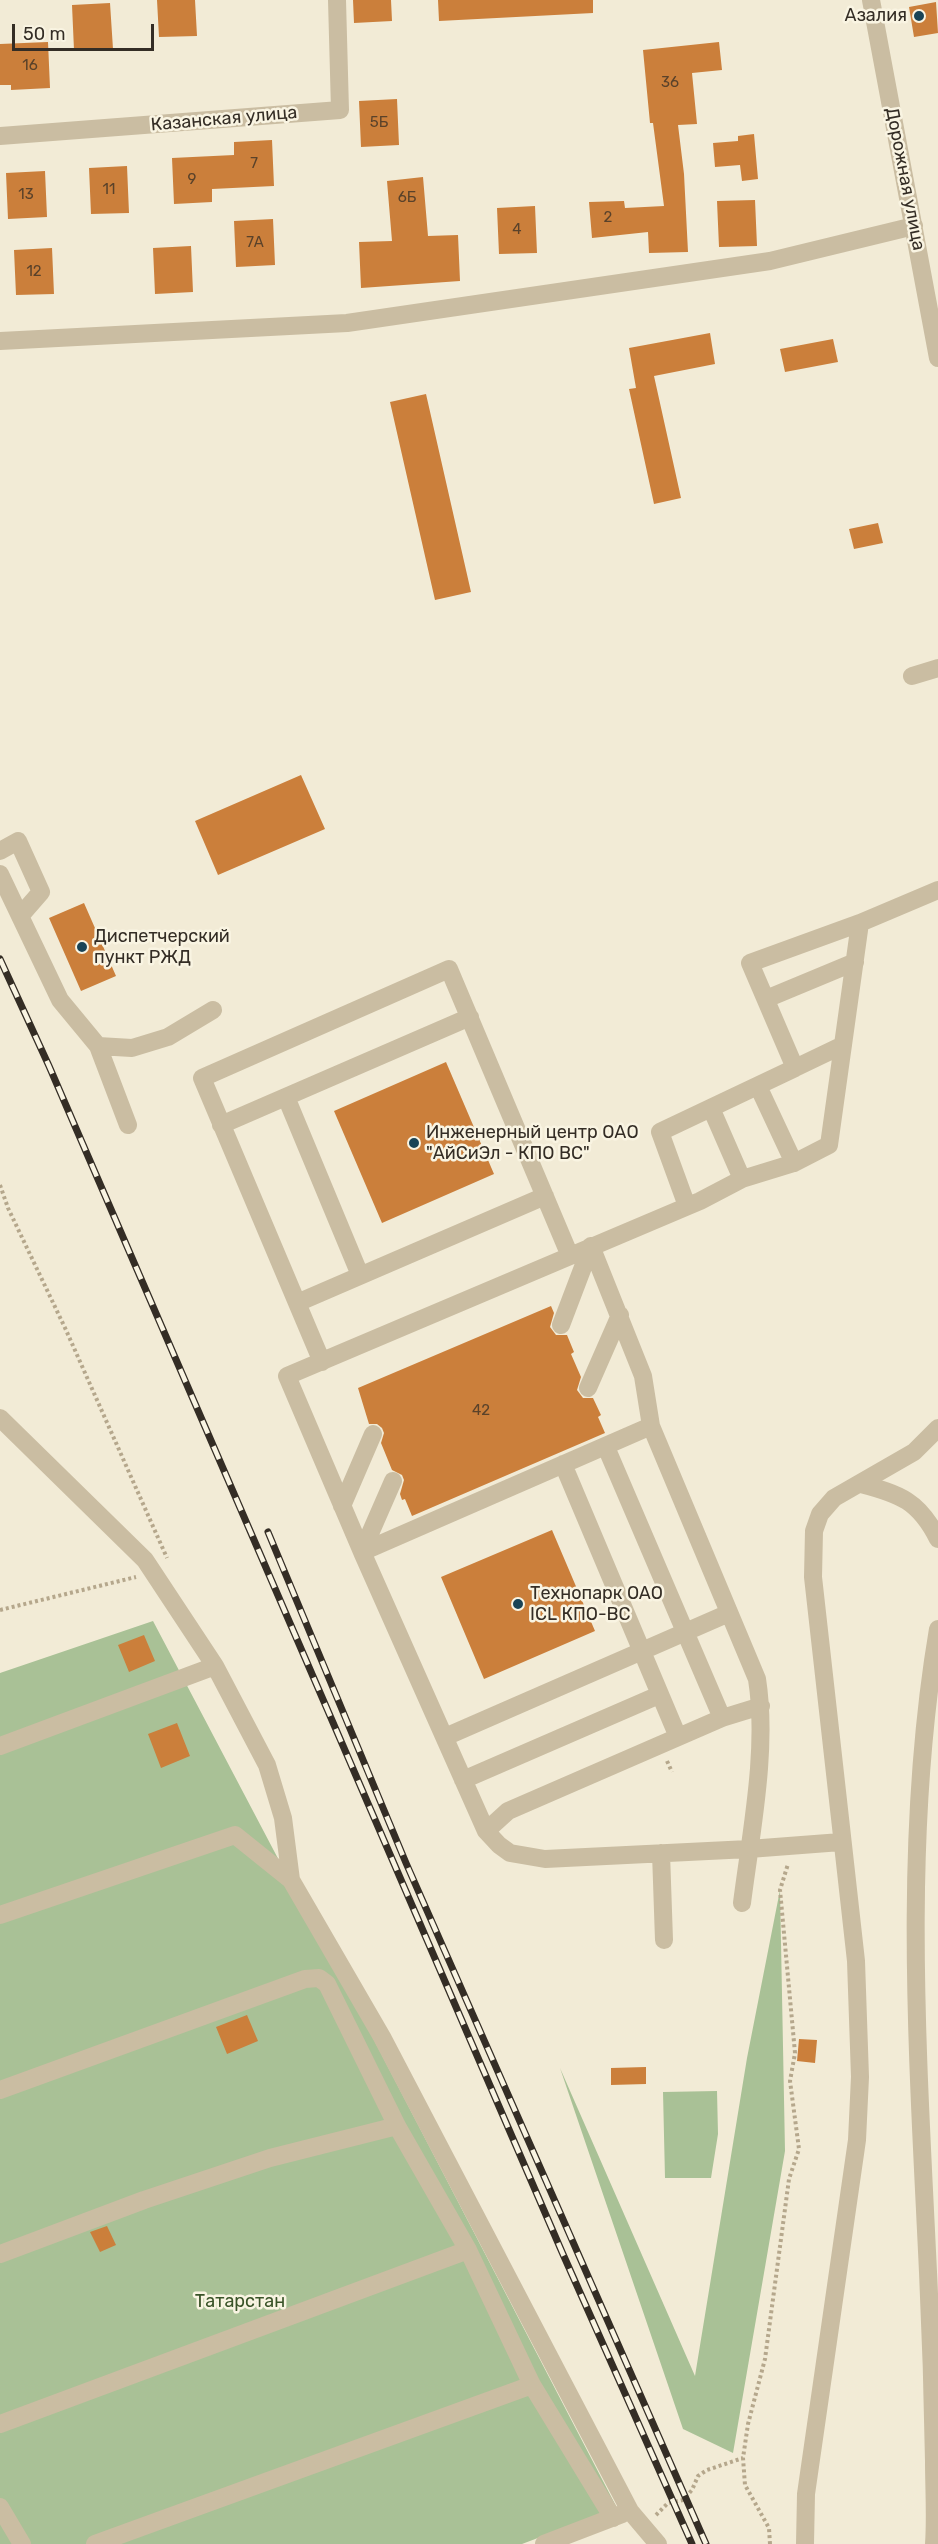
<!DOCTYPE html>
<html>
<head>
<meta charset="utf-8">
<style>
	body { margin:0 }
	#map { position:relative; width:938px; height:2544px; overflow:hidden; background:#f2ebd6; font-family:Rubik,sans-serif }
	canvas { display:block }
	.scale { position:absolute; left:12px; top:24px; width:142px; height:27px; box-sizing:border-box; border:3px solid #342d25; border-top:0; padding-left:8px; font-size:18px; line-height:21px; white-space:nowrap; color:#342d25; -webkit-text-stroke:4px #f9f4e2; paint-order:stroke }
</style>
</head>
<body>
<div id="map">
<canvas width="938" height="2544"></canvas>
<div class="scale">50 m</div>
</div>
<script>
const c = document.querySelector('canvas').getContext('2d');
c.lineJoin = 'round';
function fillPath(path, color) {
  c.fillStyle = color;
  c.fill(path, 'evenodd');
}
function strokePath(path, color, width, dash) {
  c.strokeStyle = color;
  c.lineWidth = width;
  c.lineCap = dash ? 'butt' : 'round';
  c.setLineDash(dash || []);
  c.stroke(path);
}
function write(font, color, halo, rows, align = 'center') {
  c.font = font + ' Rubik,sans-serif';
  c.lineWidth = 5;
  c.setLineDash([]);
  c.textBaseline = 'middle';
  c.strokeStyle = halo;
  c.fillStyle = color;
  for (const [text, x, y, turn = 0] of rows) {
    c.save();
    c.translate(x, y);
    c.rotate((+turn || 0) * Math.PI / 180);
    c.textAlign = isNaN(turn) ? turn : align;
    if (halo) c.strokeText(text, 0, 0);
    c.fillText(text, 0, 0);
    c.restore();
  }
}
fillPath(new Path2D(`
	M153,1621l130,247 8,12 326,628 -95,36h-522v-871z
	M780,1890l5,261 -52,302 -50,-24 -123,-361 135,308 52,-318z
	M717,2091l1,43 -7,44h-46l-2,-86z`), '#a9c196');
fillPath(new Path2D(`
	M157,0h38l2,36 -38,1z
	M353,0h38l1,21 -38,2z
	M438,0h155v13l-154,8z
	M936,2l2,31 -24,4 -5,-30z
	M110,3l3,46 -39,1 -2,-45z
	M48,42l2,46 -39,2v-5h-11v-41z
	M719,42l3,28 -30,3 5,51 -19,1 6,49 4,78 -39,1 -1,-21 -56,6 -3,-36 35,-1 1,7 39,-2 -11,-83h-3l-7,-73z
	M397,99l2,46 -38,2 -2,-46z
	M754,134l4,45 -16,2 -2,-16 -25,2 -2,-24 25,-2v-5z
	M272,140l2,46 -62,3v13l-38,2 -2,-46 62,-3v-13z
	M127,166l2,47 -38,1 -2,-46z
	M45,171l2,46 -39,2 -2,-46z
	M423,177l5,59 30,-1 2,46 -99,7 -2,-46 33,-1 -5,-60z
	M755,200l2,46 -38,1 -2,-46z
	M535,206l2,47 -38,1 -2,-46z
	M273,219l2,46 -39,2 -2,-46z
	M191,246l2,46 -38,2 -2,-46z
	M52,248l2,46 -38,1 -2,-45z
	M710,333l5,31 -61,12 27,122 -27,6 -25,-115 7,-1 -7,-40z
	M833,339l5,23 -53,10 -5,-23z
	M426,394l45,198 -36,8 -45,-198z
	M878,523l5,20 -29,6 -5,-20z
	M301,775l24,54 -107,46 -23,-54z
	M84,903l32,73 -35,15 -32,-73z
	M446,1062l48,112 -112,49 -48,-112z
	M551,1306l3,7 -4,14 6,8h11l7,17 -3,2 10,23 -4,13 6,8h10l8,17 -3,2 7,16 -193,83 -7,-17 -3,1 -2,-6 4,-14 -2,-5 -10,-5 -11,-27 3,-10 -2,-5 -5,-4h-8l-11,-36z
	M552,1530l43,101 -111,48 -43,-102z
	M144,1635l11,26 -26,11 -11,-27z
	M177,1723l13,33 -29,12 -13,-34z
	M247,2015l11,26 -31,13 -11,-27z
	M799,2039l18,1 -2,23 -18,-2z
	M646,2067v17l-35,1v-17z
	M107,2226l9,19 -16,7 -10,-20z`), '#cb7f3b');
strokePath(new Path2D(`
	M0,1185l8,23 58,122 101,228
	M0,1610l136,-33
	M667,1761l5,11
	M656,2515l12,-12 15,-3 9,-10 6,-14 9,-6 36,-12
	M770,2544l-1,-16 -24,-43 -2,-27 5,-34 17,-65 24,-180 10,-30 -9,-68 5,-28 -15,-163 8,-26`), '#b5a78c', 4, [3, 3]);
strokePath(new Path2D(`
	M871,0l67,358
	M0,136l340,-26 -3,-110
	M0,341l347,-18 423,-62 144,-35
	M912,676l26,-8
	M0,851l18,-10 23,51 -20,23
	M0,874l60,126 38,46 30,79
	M766,999l89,-37
	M98,1046l34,2 36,-11 45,-27
	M795,1068l48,-23
	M758,1086l36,77
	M286,1097l74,178
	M711,1108l31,71
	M221,1125l249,-108
	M687,1206l-27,-74 135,-64 -45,-105 110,-40
	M591,1246l52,130 8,50 106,253c11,70 -6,153 -15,224
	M297,1303l248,-107
	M561,1325l30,-79
	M322,1362l-120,-284 247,-109 121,287
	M588,1388l32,-73
	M0,1418l145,142 70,106 52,99 16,53 8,62
	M651,1426l-289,126 -75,-176 413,-175 42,-22 52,-16 35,-18 31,-222 78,-33
	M606,1447l116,271
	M563,1464l115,273
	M393,1481l-31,71 124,279 13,14 11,8 35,6 204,-10 92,-7
	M861,1484c39,10 58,17 77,55
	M342,1506l31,-72
	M445,1737l284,-124
	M0,1746l215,-80
	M463,1780l196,-85
	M486,1831l22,-20 214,-93 39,-12
	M661,1853l3,87
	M0,1915l235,-80 56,45 91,157 248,474 28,33
	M0,2090l305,-111 14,-1 8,6 70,142 71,124 64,135 81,133
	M0,2254l144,-54 126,-42 127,-32
	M0,2424l468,-174
	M0,2507l22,37
	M95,2544l437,-159
	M544,2544l78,-30
	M805,2544l1,-50 51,-354 3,-63 -4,-116 -43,-384 1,-46 6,-17 14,-16 80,-46 24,-24
	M934,2544c2,-27 0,-55 0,-83 -1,-63 -3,-126 -6,-189 -10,-213 -26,-431 10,-643`), '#cabda2', 18);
const rail = new Path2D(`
	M0,959l49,107 513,1186 130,292
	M268,1532l138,331 300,681`);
strokePath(rail, '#342d25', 7);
strokePath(rail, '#f9f4e2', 4.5, [14]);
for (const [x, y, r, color] of [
	[919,16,6,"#194456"],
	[82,947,6,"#194456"],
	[414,1143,6,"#194456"],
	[518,1604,6,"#194456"]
]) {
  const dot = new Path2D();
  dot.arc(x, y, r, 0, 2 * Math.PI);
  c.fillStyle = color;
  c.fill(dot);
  strokePath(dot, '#f9f4e2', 2);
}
write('15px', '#5a422a', null, [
	["16",30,66],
	["36",670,83],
	["5Б",379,123],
	["7",254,164],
	["9",192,180],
	["11",109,190],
	["13",26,195],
	["6Б",407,198],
	["2",608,218],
	["4",517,230],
	["7А",255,243],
	["12",34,272],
	["42",481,1411]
]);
write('18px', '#342d25', '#f9f4e2', [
	["Азалия",907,16,"right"],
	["Диспетчерский",94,937],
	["пункт РЖД",94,958],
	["Инженерный центр ОАО",426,1133],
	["\"АйСиЭл - КПО ВС\"",426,1154],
	["Технопарк OAO",530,1594],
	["ICL КПО-ВС",530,1615]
], 'left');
write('18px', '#342d25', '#f9f4e2', [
	["Казанская улица",224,119,-5],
	["Дорожная улица",905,179,79]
]);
write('18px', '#395328', '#f9f4e2', [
	["Татарстан",240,2302]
]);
</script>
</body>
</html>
